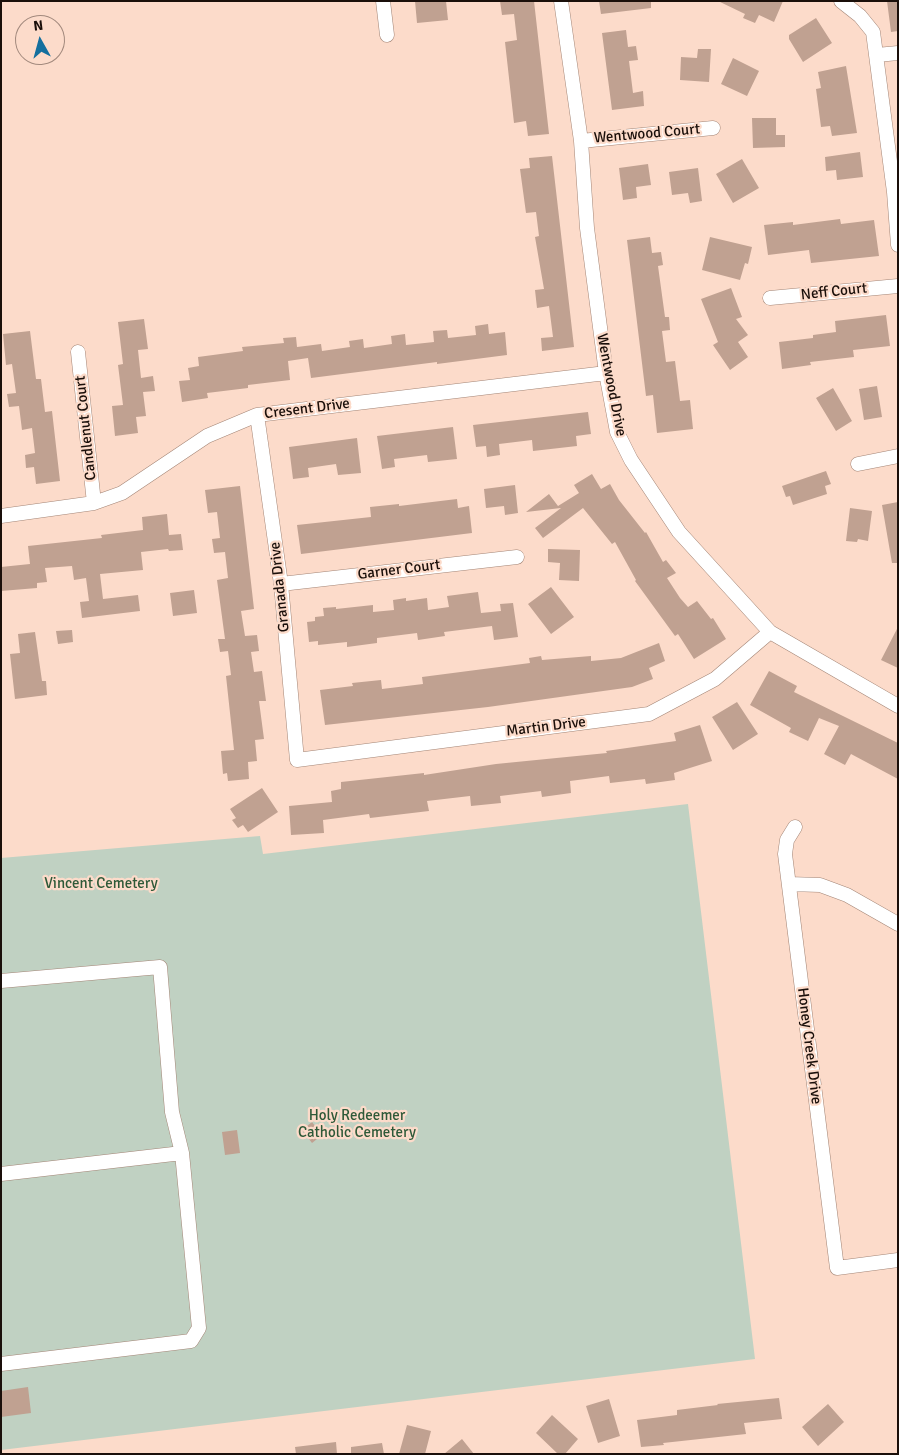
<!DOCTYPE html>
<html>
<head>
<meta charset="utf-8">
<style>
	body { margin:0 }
	#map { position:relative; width:899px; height:1455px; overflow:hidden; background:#fcdbca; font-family:Signika,sans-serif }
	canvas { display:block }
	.frame { position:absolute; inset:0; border:2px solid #1a0f0a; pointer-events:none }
	.north { position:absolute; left:15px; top:15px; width:50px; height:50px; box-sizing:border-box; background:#fcdbca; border:1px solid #a2897d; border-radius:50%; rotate:353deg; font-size:14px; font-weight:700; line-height:20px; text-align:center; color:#1a0f0a }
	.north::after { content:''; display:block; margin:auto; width:18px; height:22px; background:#146f9e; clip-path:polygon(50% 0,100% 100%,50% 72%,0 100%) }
</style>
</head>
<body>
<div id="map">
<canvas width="899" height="1455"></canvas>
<div class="frame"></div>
<div class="north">N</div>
</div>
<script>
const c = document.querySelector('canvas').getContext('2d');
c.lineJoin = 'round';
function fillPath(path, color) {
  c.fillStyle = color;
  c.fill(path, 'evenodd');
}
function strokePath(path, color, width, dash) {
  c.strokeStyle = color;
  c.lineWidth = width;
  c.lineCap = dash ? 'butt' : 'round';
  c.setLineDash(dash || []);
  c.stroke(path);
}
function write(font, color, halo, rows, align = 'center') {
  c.font = font + ' Signika,sans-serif';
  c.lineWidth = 4.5;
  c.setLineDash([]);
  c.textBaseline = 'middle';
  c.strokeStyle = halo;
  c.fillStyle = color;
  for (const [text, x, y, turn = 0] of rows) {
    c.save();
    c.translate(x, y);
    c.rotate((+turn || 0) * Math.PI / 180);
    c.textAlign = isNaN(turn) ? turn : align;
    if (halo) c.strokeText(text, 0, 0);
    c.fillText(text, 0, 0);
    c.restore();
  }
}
fillPath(new Path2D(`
	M688,804l67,555 -754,91v-592l259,-22 3,18z`), '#c0d1c2');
fillPath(new Path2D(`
	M415,1h31l2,19 -31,3z
	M500,1h34l15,133 -21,2 -2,-15 -12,2 -9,-81 12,-2 -3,-26 -12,1z
	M599,1h52v7l-50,6z
	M718,1h65l-9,21 -15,-7 -4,8 -12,-5 2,-4z
	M887,1h11v30l-7,1z
	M816,18l16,25 -29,19 -14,-23v-4z
	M626,30l2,17 8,-1 2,14 -9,1 4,32 10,-2 1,15 -32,4 -10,-77z
	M698,49h13l-2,33 -29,-2 1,-23 16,1z
	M733,58l26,13 -12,25 -26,-12z
	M846,66l11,67 -25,3 -2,-10 -9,1 -5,-38 5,-1 -3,-16z
	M752,118h24v17h9v12l-32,1z
	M860,152l3,25 -26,3 -1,-10 -10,1 -1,-14z
	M552,156l22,191 -32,4 -1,-13 12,-1 -4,-31 -12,2 -2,-18 9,-1 -9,-52 4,-1 -3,-24 -10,1 -6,-44 10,-1 -1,-10z
	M742,159l17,29 -26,15 -17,-29z
	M648,164l3,21 -15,2 1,11 -14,2 -4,-32z
	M698,168l4,33 -12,2 -2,-10 -16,2 -3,-23z
	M840,219l1,5 33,-4 5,36 -68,7 -2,-13 -41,5 -4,-30 29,-3v3z
	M650,237l2,16 9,-1 2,13 -5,1 7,51h4l1,13 -8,1 4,31 9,-1 5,40 10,-1 3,29 -36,4 -4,-38 -7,1 -19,-156z
	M710,237l42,10 -4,17 -3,-1 -5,17 -38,-10z
	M731,288l11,29 -6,2 12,16 -10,7 10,15 -18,13 -17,-25 5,-3 -17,-43z
	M886,315l4,31 -37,4 1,7 -44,5 1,3 -29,4 -3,-27 34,-4v-3l23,-3 -1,-11z
	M144,319l4,30 -10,1 3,28 12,-2 2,15 -12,1 3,24 -10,1 2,16 -23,3 -3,-30 11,-1 -5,-40 5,-1 -5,-42z
	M488,324l1,10 16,-2 2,23 -70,9v-2l-126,16 -3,-20 -20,3 2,19 -42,5v3l-41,5 1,5 -26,4 -3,-21 11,-1 -2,-12 11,-2 -1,-9 45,-6 -1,-4 42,-4 -1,-5 13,-1 1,10 24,-3 1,7 28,-4 -1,-6 14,-2 1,9 28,-4 -1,-8 14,-2 1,11 28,-3 -1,-11 14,-1 1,8 28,-3 -1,-9z
	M30,331l6,48h5l4,33 7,-1 8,70 -24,3 -2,-17 -8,1 -1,-13 10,-2 -3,-25 -10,2 -3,-24 -10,1 -2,-13 9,-1 -4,-29 -6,1 -3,-31z
	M877,386l5,31 -18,3 -5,-31z
	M833,388l19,33 -16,10 -20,-33z
	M588,412l3,22 -15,2 1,10 -44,5 -1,-11 -33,4 1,11 -13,2 -1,-11 -10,1 -3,-22z
	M453,427l4,32 -29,3 -1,-7 -33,4 1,8 -13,2 -5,-33z
	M357,438l4,35 -23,2 -2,-11 -28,4 1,9 -16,2 -4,-32z
	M826,471l5,13 -6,2 2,8 -34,11 -3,-9 -4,1 -4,-11z
	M592,474l9,15 9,-5 9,16 26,33 1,-1 17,30 3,-2 10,13 -9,5 13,20 8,9 9,-6 14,18 2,-1 13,21 -32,20 -16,-25 -3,2 -40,-55 1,-1 -21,-38 -3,2 -29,-36 -40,30 -8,-10 26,-20 -35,4 23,-18 9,12 21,-13 -5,-8z
	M515,485l3,28 -13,2 -1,-9 -18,2 -2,-19z
	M240,486l14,123 -13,2 4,25 12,-1 2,16 -8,1 3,20 8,-1 4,30h-7l5,38 -9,1 2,21 -9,1 1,17 -21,2 -1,-8 -4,1 -2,-23 13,-1 -8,-74 5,-1 -3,-24 -8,1 -2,-13h7l-8,-59 11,-2 -3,-26 -11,1 -2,-14 8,-1 -3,-26 -9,1 -3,-23z
	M457,499l1,9 11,-2 3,27 -171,21 -4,-29 74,-8 -1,-10 29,-3v2z
	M898,502v61h-6l-10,-58z
	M850,508l22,3 -4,30 -10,-2 -1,3 -11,-1z
	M167,514l2,21 12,-1 2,16 -14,1 -1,-2 -27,3 2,18 -43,4 3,25 35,-4 2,16 -58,7 -2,-16 9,-1 -3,-23 -12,2 -2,-14 -27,2 2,14 -10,1v5l-36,3v-24l29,-3 -2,-18 74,-8 -1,-3 42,-5 -1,-13z
	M548,549l32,1 -1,31 -20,-1 1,-17 -12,-1z
	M551,587l23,30 -23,17 -23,-30z
	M194,590l3,23 -24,3 -3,-23z
	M478,592l3,21 20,-2 -1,-7 13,-1 5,34 -24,3 -2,-14 -48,6 1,4 -27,4 -1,-7 -40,5v5l-30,4v-5l-29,3v-4l-9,1 -2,-20 8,-1v-4l9,-1 -1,-8 13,-1v2l37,-4v7l21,-2 -1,-10 13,-2v3l21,-3 1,12 21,-3 -2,-11z
	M898,627v41l-17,-8z
	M72,630l1,12 -15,2 -2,-13z
	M35,632l7,49h4l1,14 -32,4 -5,-45 10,-1 -2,-19z
	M659,643l6,18 -16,7 4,11 -21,8 -144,20 -163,18 -5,-35 33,-4 -1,-3 29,-3 1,9 41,-5 -1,-7 108,-14 -1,-5 12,-2 1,4 49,-4v5l30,-3z
	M769,671l28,15 -3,6 104,51v36l-47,-25 -6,11 -21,-11 15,-28 -20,-8 -11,23 -19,-9 2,-4 -41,-23z
	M737,702l21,32 -25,16 -21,-33z
	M700,725l12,36 -38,12 1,7 -29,4 -1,-5 -35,4 -1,-7 -39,5 1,12 -29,4 -1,-6 -41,5 1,7 -30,3 -1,-10 -43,5 2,10 -59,7 -1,-4 -46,6 1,13 -33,2 -2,-29 43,-4 -1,-11 10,-2v-7l83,-9v2l72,-11 111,-11 -1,-2 70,-10 -2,-8z
	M262,788l16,24 -30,20 -5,-7 -5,3 -6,-8 4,-2 -6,-9z
	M312,1122l10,13 -10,8 -10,-13z
	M237,1130l3,23 -15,2 -3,-23z
	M28,1387l3,26 -30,4v-26z
	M779,1398l3,21 -38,4 2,11 -83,9 1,2 -23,2 -4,-27 40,-5v-5l41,-5 -1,-1z
	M609,1399l11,37 -22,7 -12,-37z
	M828,1404l16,18 -26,24 -16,-19z
	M552,1415l26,24 -13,15h-7l-22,-21z
	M407,1425l24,6 -6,23h-26z
	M462,1439l12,15h-30z
	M336,1442l1,12h-41l-1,-7z
	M382,1443l2,11h-33v-7z`), '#c0a191');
const minor = new Path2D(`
	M383,1l4,34
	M561,1l20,140 6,87 19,145 11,59 14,28 48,72 91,100 128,74
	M841,1l19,15 13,16 21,160 4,53
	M877,55l21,-2
	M581,141l132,-13
	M770,298l128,-12
	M78,352l16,151
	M257,415l24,169 16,176 352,-46 66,-35 55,-47
	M858,464l40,-8
	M1,516l93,-13 28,-10 85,-57 50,-21 349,-42
	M281,584l236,-27
	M795,827l-8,13 -2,14 52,414 61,-8
	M789,884l31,1 27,10 51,29
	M1,981l159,-14 12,145 10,41 17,175 -8,13 -190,23
	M1,1174l181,-21`);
strokePath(minor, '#a38576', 15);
strokePath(minor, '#fff', 14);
write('15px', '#1a0f0a', '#fcdbca', [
	["Wentwood Court",647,134,-5],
	["Neff Court",834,292,-6],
	["Wentwood Drive",611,385,79],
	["Cresent Drive",307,409,-7],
	["Candlenut Court",86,428,-96],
	["Garner Court",399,570,-7],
	["Granada Drive",280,587,-96],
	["Martin Drive",546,727,-7],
	["Honey Creek Drive",809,1046,83]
]);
write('15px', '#2e5938', '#fcdbca', [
	["Vincent Cemetery",101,884],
	["Holy Redeemer",357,1116],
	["Catholic Cemetery",357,1133]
]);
</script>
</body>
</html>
